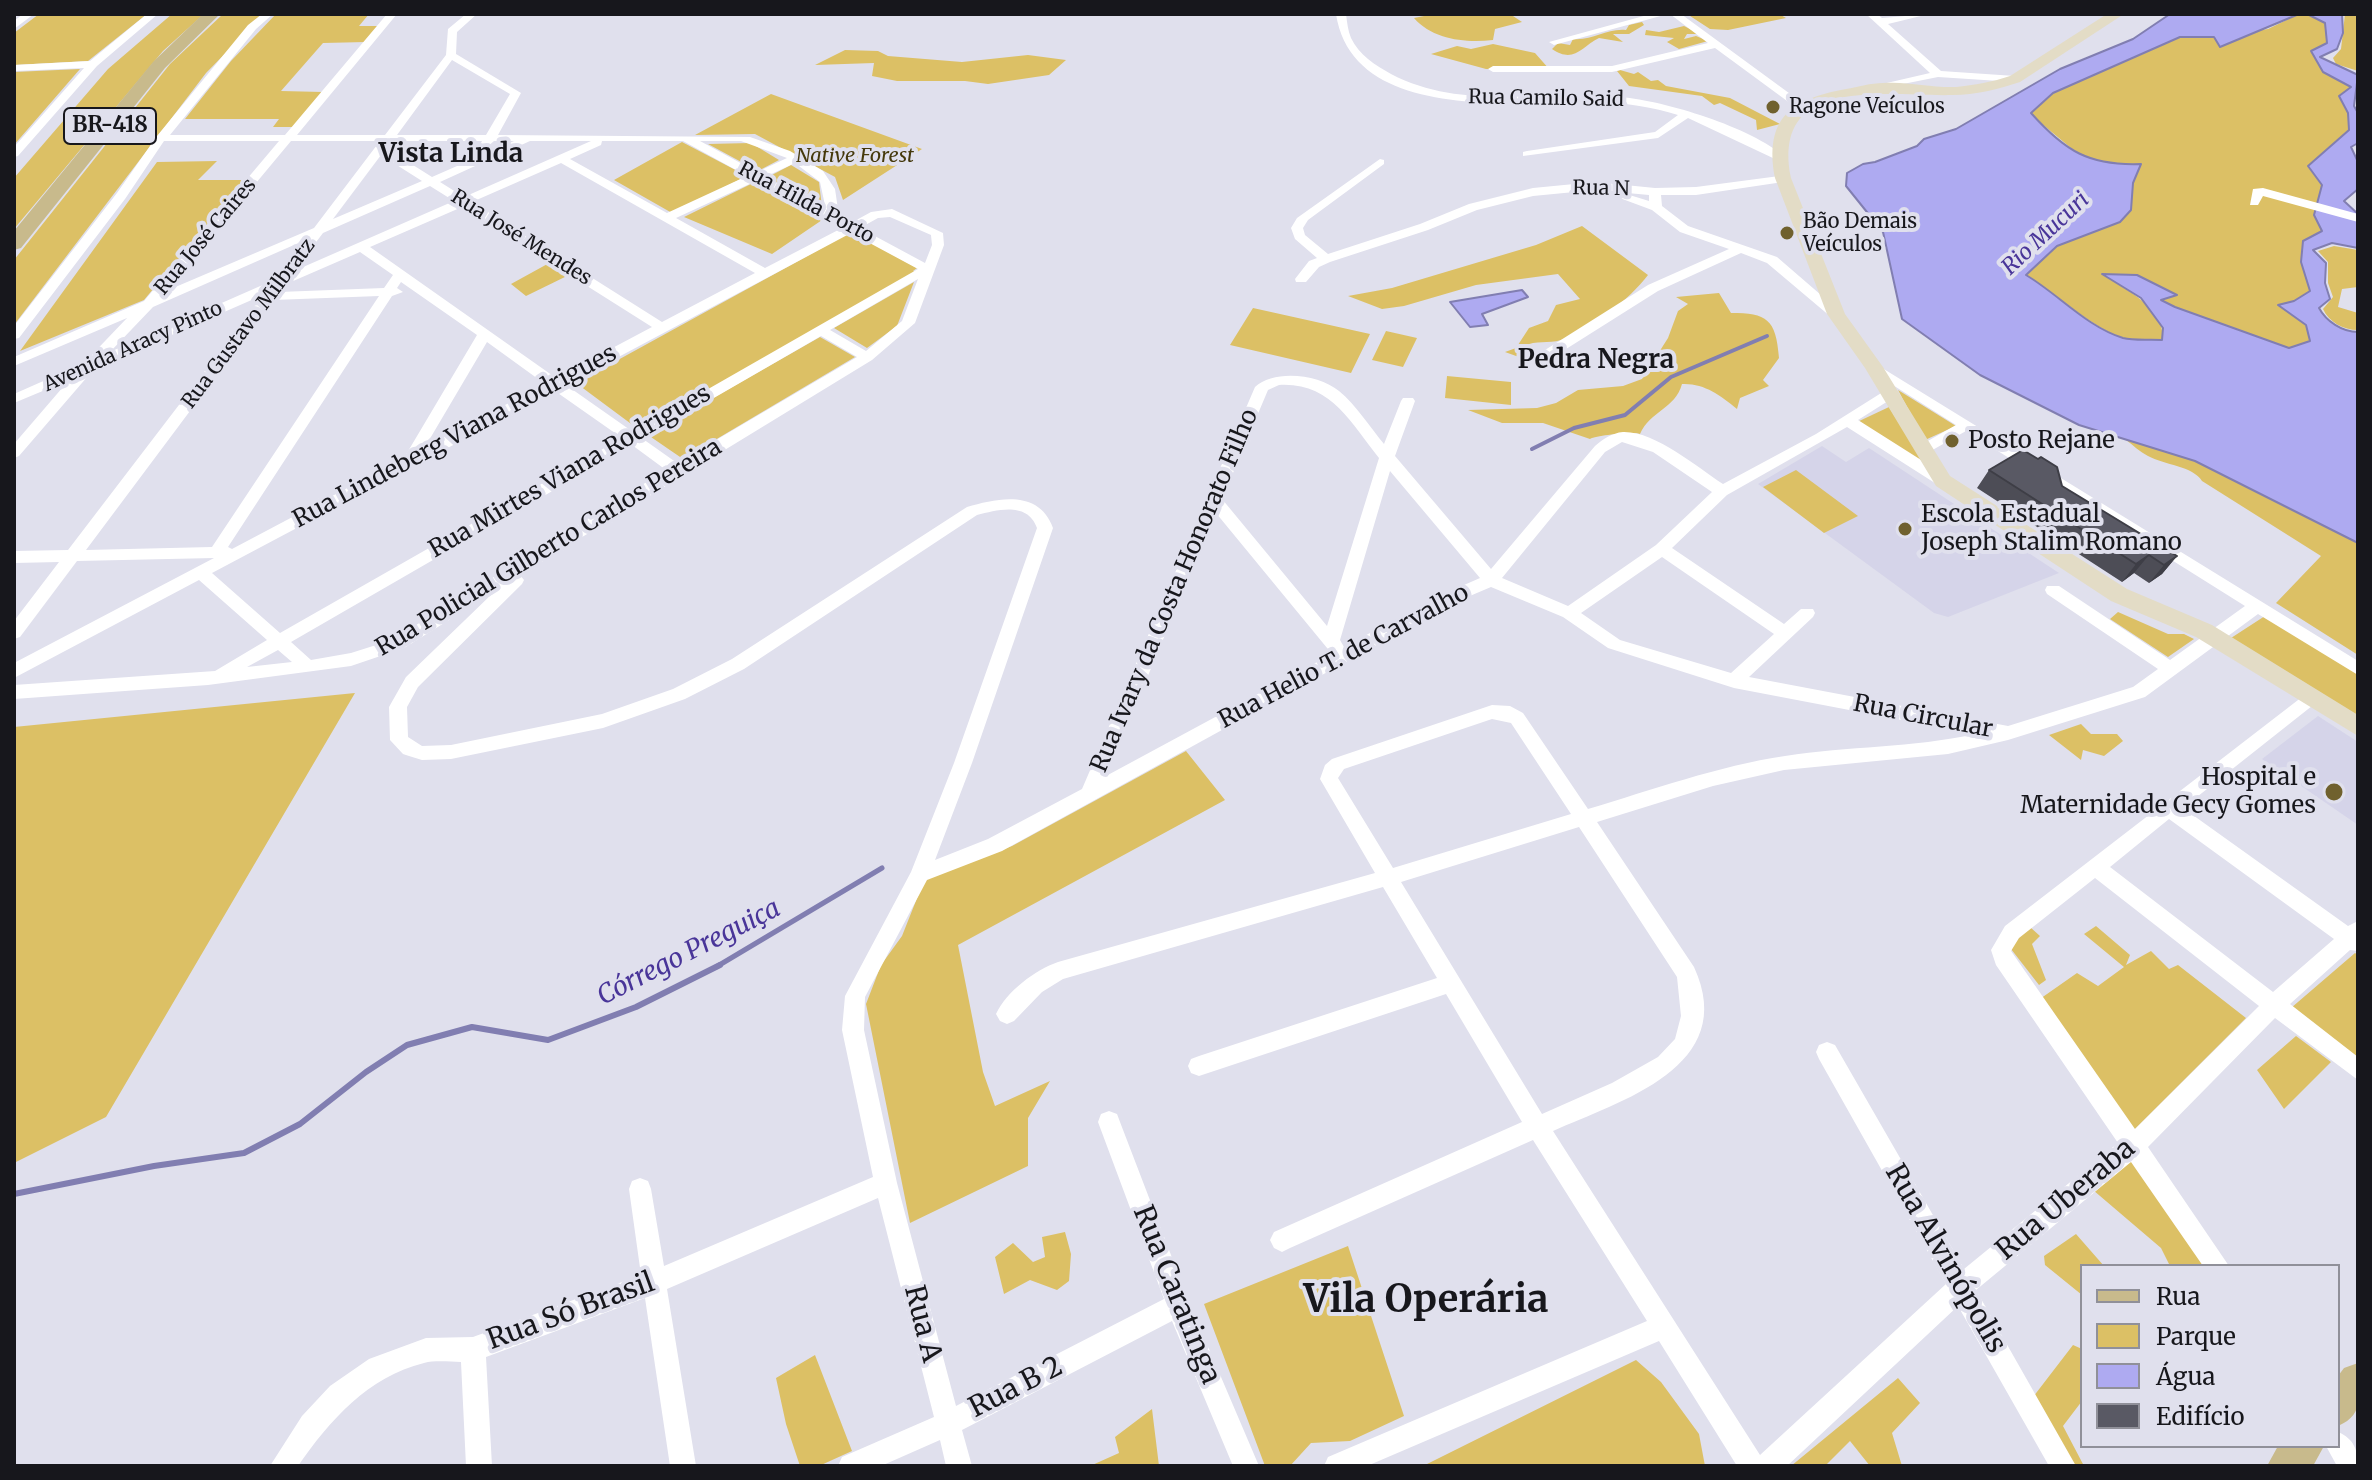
<!DOCTYPE html>
<html>
<head>
<meta charset="utf-8">
<style>
	body { margin:0 }
	#map { position:relative; width:2372px; height:1480px; overflow:hidden; background:#e0e0ed; font-family:Merriweather,serif }
	canvas { display:block }
	.frame { position:absolute; inset:0; border:16px solid #17171c; pointer-events:none }
	.legend { position:absolute; left:2080px; top:1264px; width:260px; height:184px; box-sizing:border-box; background:#e0e0ed; border:2px solid #909099; margin:0; padding:10px 14px; list-style:none; font-size:24px; color:#17171c }
	.legend li { display:flex; align-items:center; gap:16px; height:40px }
	.legend b { width:40px; border:2px solid #909099 }
</style>
</head>
<body>
<div id="map">
<canvas width="2372" height="1480"></canvas>
<div class="frame"></div>
<ul class="legend">
<li><b style="height:10px;background:#c8ba8c"></b>Rua</li>
<li><b style="height:22px;background:#dcc065"></b>Parque</li>
<li><b style="height:22px;background:#aeaaf1"></b>Água</li>
<li><b style="height:22px;background:#595964"></b>Edifício</li>
</ul>
</div>
<script>
const c = document.querySelector('canvas').getContext('2d');
c.lineJoin = 'round';
function fillPath(path, color) {
  c.fillStyle = color;
  c.fill(path, 'evenodd');
}
function strokePath(path, color, width, dash) {
  c.strokeStyle = color;
  c.lineWidth = width;
  c.lineCap = dash ? 'butt' : 'round';
  c.setLineDash(dash || []);
  c.stroke(path);
}
function write(font, color, halo, rows, align = 'center') {
  c.font = font + ' Merriweather,serif';
  c.lineWidth = 8;
  c.setLineDash([]);
  c.textBaseline = 'middle';
  c.strokeStyle = halo;
  c.fillStyle = color;
  for (const [text, x, y, turn = 0] of rows) {
    c.save();
    c.translate(x, y);
    c.rotate((+turn || 0) * Math.PI / 180);
    c.textAlign = isNaN(turn) ? turn : align;
    if (halo) c.strokeText(text, 0, 0);
    c.fillText(text, 0, 0);
    c.restore();
  }
}
fillPath(new Path2D(`
	M1822,446l24,16 23,-14 190,125 -111,44 -14,-4 -176,-129z
	M2318,716l40,26v83l-96,-66z`), '#d5d4e9');
fillPath(new Path2D(`
	M39,14h108l-59,47 -74,4v-32z
	M172,14h32l-41,37 -149,178v-51l94,-109z
	M223,14h41l-58,59 -192,252v-65l156,-196z
	M276,14h93l-10,12h21l-14,16 -43,1 -42,48 42,1 -30,35h-20l6,-8h-94l46,-58z
	M1434,14h76l12,8 -27,7 -2,11c-27,3 -60,0 -79,-22z
	M1687,14h92l7,4 -58,12 -18,-1z
	M2299,14h8l18,9 2,20 -15,8 11,21 29,15 -13,9 9,17 1,17 -41,36 14,19 -8,30 8,16 -21,31 9,29 -16,10 -15,4 28,20 3,16 -21,7 -114,-41 -15,-8 15,-4 -19,-9 -52,-12c22,18 60,31 59,66 -12,-1 -28,1 -39,-2 -33,-10 -68,-45 -98,-63l31,-29 63,-24 11,-12 2,-27 8,-19 -24,1 -34,-7 -53,-44 23,-21 128,-56h33l54,-8z
	M2345,14h13v57l-22,-7 -3,-6 8,-9z
	M1642,22l2,3 -15,9h-16l10,8 -24,-4c-18,9 -25,26 -47,11l6,-6 12,2 3,-6c19,2 34,-11 53,-9l3,-5z
	M1684,26l16,8h-13l-3,5 12,-3 12,5 -29,8 -12,-7 7,-4 -29,-3 1,-5 13,2z
	M1493,44l42,9 15,17 -64,-1 -55,-15 26,-8 14,3z
	M845,50l33,1 10,5 74,6 66,-7 38,5 -17,15 -61,9 -23,-3h-68l-25,-5 2,-13 -59,2z
	M80,69l-66,76v-73z
	M1620,70l14,4 4,-2 13,9 7,-1 8,6 64,12 50,26 -23,6 -1,-10 -36,-17 -6,2 -12,-9 -73,-10 -12,-15z
	M771,94l151,55 -79,51 -8,-23 -80,-43 -60,1z
	M682,142l65,34 -75,37 -58,-33z
	M751,143l28,17 -21,11 -50,-27z
	M217,161l-19,19h46l-100,120 -124,51 137,-189z
	M791,165l28,17 3,25 -54,-30z
	M757,181l68,37 -53,36 -88,-37z
	M1582,226l66,49c-18,24 -58,55 -87,65 -13,4 -25,0 -37,6l-1,6 7,9 -25,-9 11,-4 13,-20 19,-7 8,-16 24,-6 -22,-25 -82,11 -72,21 -22,3 -34,-13 44,-8 144,-43z
	M851,232l66,36 -4,3 6,3 -281,155 -62,-46z
	M2334,246l24,4v37l-16,2 -4,18 20,6v17c-15,0 -29,-8 -35,-21l10,-12 -5,-14v-21l-10,-11z
	M551,262l18,13 -43,21 -15,-12z
	M914,282l-17,44 -30,22 -33,-20z
	M1719,293l12,20c36,0 45,6 48,45l-16,22 6,6 -29,12 -3,11c-17,-14 -33,-26 -55,-25 -7,25 -32,27 -42,50 -8,-2 -42,1 -50,5l-47,-16h-41l-34,-13 69,-2 19,-5 22,-13 45,-4 19,-7 26,-41 10,-27 10,-7 -12,-7z
	M1253,308l117,26 -19,39 -121,-28z
	M1386,331l31,7 -14,29 -31,-7z
	M820,337l35,20 -172,102 -35,-24z
	M1447,376l64,6v23l-66,-7z
	M1898,390l58,36 -31,14z
	M1889,407l33,52 -2,3 -65,-39z
	M2126,440l69,21 163,82v112l-82,-52 45,-47 -119,-75c-9,-15 -38,-16 -54,-25 -8,-4 -15,-11 -22,-16z
	M1796,470l62,46 -34,17 -61,-46z
	M2118,612l50,22h16l10,5 -26,18 -58,-38z
	M2268,614l90,60v45l-127,-81z
	M355,693l-249,424 -92,46v-436z
	M2081,724l10,10h26l6,7 -19,15 -21,-6 -2,10 -32,-25z
	M1186,751l39,49 -267,145 25,127 12,34 55,-25 -22,37v48l-118,57 -44,-219 15,-39 21,-29 23,-58 87,-32z
	M2096,926l34,29 -4,10 25,-14 18,18 9,-4 68,53 -115,115 -104,-125 50,-35 21,13 26,-19 -40,-33z
	M2030,927l10,9 -8,8 14,36 -7,5 -28,-36 2,-10z
	M2355,953l3,2v104l-67,-51z
	M2296,1036l35,26 -47,47 -27,-39z
	M2134,1153l71,113h-35l-9,-18 -68,-58z
	M1065,1232l6,22 -2,27 -12,9 -27,-10 -26,14 -9,-37 18,-14 20,19 12,-5 -3,-20z
	M2076,1234l28,32h-22v29l-37,-30 -1,-9z
	M1348,1246l56,170 -54,25 -39,2 -21,23h-25l-61,-162z
	M2073,1345l9,4v52l-19,25 21,40h-17l-37,-65z
	M815,1355l37,96 -33,15h-19l-14,-42 -10,-46z
	M1636,1360l25,22 38,52 6,32h-282z
	M1898,1378l22,25 -28,30 10,33h-32l-20,-25 -25,25h-34z
	M1152,1409l7,57h-69l29,-13 -4,-16z`), '#dcc065');
const water = new Path2D(`
	M2170,14h129l-79,33 -6,-10h-34l-127,56 -22,20c34,38 58,53 110,51l-8,19 -2,27 -11,12 -63,24 -31,29c32,19 61,52 97,63 12,3 27,1 39,2l1,-12 -22,-30 -39,-24 35,1 40,20 -16,5 14,7 114,41 21,-7 -4,-16 -28,-20 16,-4 16,-10 -9,-29 2,-21 19,-10 -8,-16 8,-30 -14,-19 41,-36 -1,-17 -9,-17 12,-9 -28,-15 -12,-21 16,-8 -2,-20 -18,-9h35l1,19 -6,16 -17,8 38,18 -4,31 4,7v30l-7,4 7,15v27l-14,12 14,13v34l-26,-5 -19,7 13,13 -1,20 5,16 -11,9c7,13 23,24 39,24v211l-163,-82 -116,-36 -99,-50 -78,-56 -19,-87 -37,-46 1,-13 16,-9 12,-2 42,-16 7,-7 32,-10 104,-60 73,-30z
	M1522,290l6,7 -46,17 6,11 -18,2 -20,-25z`);
fillPath(water, '#aeaaf1');
strokePath(water, '#817eb1', 2);
strokePath(new Path2D(`
	M1532,449l42,-21 51,-13 46,-38 96,-41`), '#817eb1', 4);
strokePath(new Path2D(`
	M716,967l166,-99`), '#817eb1', 5);
strokePath(new Path2D(`
	M14,1194l140,-28 90,-13 56,-29 66,-52 41,-27 65,-18 76,13 88,-33 84,-42`), '#817eb1', 6);
fillPath(new Path2D(`
	M23,14h11l-20,15v-8z
	M147,14h11l-61,52 -79,90 -4,1v-10l70,-79 -70,3v-6l76,-4z
	M262,14h11l-17,15 -86,106h115l102,-121h10l-100,121h88l61,-80 2,-26 18,-15h11l-20,18 -1,22 65,39 -23,42 252,2 40,14 33,20 12,18 4,27 12,7 20,-11 21,-3 51,24 1,12 -29,78 -43,37 -352,215 4,5 -2,4 -104,103 -11,20 1,30 14,9 29,-1 151,-31 71,-25 59,-30 235,-152c31,-9 72,-18 86,21l-81,235 -37,97 53,-21 94,-50 173,-402c19,-18 64,-13 84,4 17,14 31,36 45,53l17,-43 2,-3h10l2,3 -20,55 96,113 104,-123c8,-7 17,-13 28,-14 32,-1 74,35 100,52l93,-50 70,-44h10v6l-38,24 90,57v8h-10l-91,-58 -120,68 -55,53 112,76 17,-15h12l2,4 -2,4 -64,60 259,49 125,-39 25,-18 -111,-75 -2,-4 2,-4h12l111,74 75,-54 -279,-175 -37,21h-10v-6l37,-21 -87,-55v-6l5,-1 484,298v14l-100,-61 -113,83 -137,43 -60,14 -164,16 -71,16 -116,36 97,145c46,100 -74,134 -141,164l207,324 186,-171 -127,-225 -3,-7 3,-7 8,-3 8,3 129,224 154,-126 -122,-178 -5,-15 14,-24 306,-236 6,2 3,5 -3,5 -134,106 165,118 10,-5v30l-8,-1 -60,54 68,53v23l-83,-62 -127,129 81,119h-26l-72,-104 -155,128 100,176h-27l-91,-160 -171,160h-50l-78,-125 -292,125h-43l4,-9 319,-136 -114,-181 -243,108 -8,4 -8,-4 -4,-8 4,-8 248,-110 -76,-128 -247,82 -8,-3 -3,-7 3,-7 8,-3 238,-78 -54,-91 -320,92 -21,13 -28,29 -7,3 -7,-3 -4,-7c11,-23 39,-44 62,-52l317,-89 -55,-94 5,-14 7,-6 160,-54 18,1 13,7 65,96c64,-19 130,-43 197,-53 63,-10 128,-8 190,-22l-241,-46 -126,-40 -45,-31 -72,-30 -40,17 -449,247 -75,29 -62,117 -1,33 33,153 59,223 208,-107 -66,-177 3,-8 8,-3 8,3 3,8 69,180 70,164h-26l-61,-145 -210,109 10,36h-26l-6,-26 -59,26h-43l4,-9 92,-40 -56,-219 -211,91 29,177h-26l-25,-168 -159,59 6,109h-26l-5,-104c-11,0 -25,-2 -37,1 -56,14 -94,57 -126,103h-28l32,-50 28,-30 39,-27 57,-21 47,-1 168,-62 -12,-86 3,-8 8,-3 8,3 3,8 13,77 209,-89 -31,-147 3,-34 66,-124 43,-109 83,-235c-9,-26 -38,-19 -60,-13l-233,154 -59,30 -82,29 -152,31 -29,1 -13,-4 -6,-2 -13,-14 -1,-33 17,-30 88,-85 -90,56 -53,18 -143,19 -194,14v-14l201,-14 52,-31 -68,-60 -185,98v-15l200,-105 -137,3 -57,76 -6,2v-18l45,-59 -45,1v-12l54,-1 195,-255 -169,74 -75,87 -5,2v-14l55,-64 -55,23v-9l70,-31 43,-45 -113,48v-9l130,-56 135,-160h-115l-39,58 -106,139 -5,1v-13l103,-133 40,-57 91,-111zM452,60l58,34 -24,41h-89zM291,141h89l-66,87 -148,63zM392,141h90l-2,4 6,3 8,-7h20l-82,36 -46,-29zM530,141h61l-127,56 -24,-15zM602,141h81l64,35 -80,37 -97,-54 31,-14zM700,141h41l46,17 -30,14zM381,155l41,26 -89,38zM561,163l194,110 -93,49 -190,-120zM795,163l25,19 6,28 -61,-33zM756,181l86,47 -77,40 -89,-50zM430,186l24,15 -160,70 29,-38zM462,207l190,120 -96,51 -186,-131zM890,217l41,18 1,10 -7,18 -65,-35 18,-10zM851,233l67,36 -285,163 -67,-47zM303,241l-29,39 -164,72 43,-45zM360,252l33,23 -9,13 -105,4 5,-7zM918,279l-16,42 -36,30 -36,-21zM401,282l76,53 -73,123 -172,91 -4,-2 164,-251 11,-4 -6,-4zM379,296l-167,251 -126,3 187,-250zM821,336l36,21 -180,106 -34,-24zM487,342l58,42 -120,63zM1279,385c52,-3 71,37 100,73l-52,168 -105,-127 46,-109zM555,391l67,47 -342,195 -68,-60zM1622,442l31,10 59,40 -56,53 -88,61 -66,-28 103,-126zM632,445l34,25 -274,170 -41,13 -40,7 -20,-18zM1390,471l90,107 -41,18 -95,51 -4,-7zM1216,513l116,141 -226,122zM1662,557l112,77 -43,39 -111,-33 -39,-27zM278,650l14,12 -45,5zM1492,719l19,4 60,91 -178,54 -55,-90 6,-9zM2169,819l165,120 -61,53 -163,-125zM1579,827l98,150 4,39 -6,23 -17,18 -46,26 -70,31 -141,-232zM2095,878l164,128 -124,123 -124,-178 8,-13z
	M1336,14h10c1,8 2,17 5,24 8,17 24,27 40,36 73,38 152,15 230,23 44,4 130,30 164,60l-10,2 -87,-41 -30,20 -135,18v-4l4,-1 128,-19 23,-17c-25,-8 -52,-12 -78,-13 -79,-1 -247,22 -264,-88z
	M1651,14h17l-114,31 -5,-3z
	M1670,14h11l127,93 -10,2 -83,-61 -103,24h-119l-5,-3 5,-3h119l96,-23z
	M1866,14h11l5,4 47,-4 -41,10 53,47 74,5 5,3 -5,3 -77,-5 -60,12v-4l52,-12z
	M1380,159l4,1v4l-76,56 -5,8 2,7 23,19 92,-30 49,-20 64,-16 62,-6 60,6 41,-1 91,-12 2,3 -6,4 -87,13h-35l1,11 26,20 89,31 66,57 -2,3h-10l-64,-54 -26,-10 -83,38 -103,65h-10v-6l103,-65 81,-36 -49,-17 -28,-22 -35,-13 6,-4 26,8v-6l-54,-5 -62,6 -56,14 -49,20 -98,32 -11,5 -13,15h-10l-1,-3 14,-18 8,-3 -22,-19 -4,-11 6,-10z
	M2263,188l95,26v8l-95,-26 -5,9h-8l3,-16z
	M2338,1432c16,7 20,18 20,34h-21l-11,-20h12z`), '#fff');
fillPath(new Path2D(`
	M2107,14h17l-104,68c-21,7 -45,13 -67,13 -65,2 -183,-22 -162,83l54,136 38,53 67,109 177,113 85,36 146,90v21l-162,-99 -85,-36 -175,-115 -71,-118 -38,-54 -52,-136c-11,-60 16,-79 71,-89 12,-2 25,-6 37,-6 24,-2 49,5 73,4 18,-2 37,-5 54,-11z`), '#e3dcc6');
fillPath(new Path2D(`
	M203,14h17l-55,54 -144,180 -7,2v-19l139,-169z
	M2358,1363c0,27 9,51 -20,63v-50l6,-8z
	M2278,1446h46l-11,20h-46z`), '#c8ba8c');
fillPath(new Path2D(`
	M1989,470l73,16 115,70 -15,18 -13,9 -15,-10 -12,9 -145,-94z`), '#4d4d56');
fillPath(new Path2D(`
	M2149,555l-15,18 -12,9 14,-18z
	M2177,556l-15,18 -13,9 15,-18z`), '#3e3e46');
const building = new Path2D(`
	M2023,450l15,9 3,-2 16,10 5,19 115,70 -13,9 -15,-10 -13,9 -147,-94z`);
fillPath(building, '#595964');
strokePath(building, '#3e3e46', 2);
for (const [x, y, r, color] of [
	[1773,107,8,"#70612e"],
	[1787,233,8,"#70612e"],
	[1952,441,8,"#70612e"],
	[1905,529,8,"#70612e"],
	[2334,792,10,"#70612e"]
]) {
  const dot = new Path2D();
  dot.arc(x, y, r, 0, 2 * Math.PI);
  c.fillStyle = color;
  c.fill(dot);
  strokePath(dot, '#e0e0ed', 3);
}
write('20px', '#17171c', '#e0e0ed', [
	["Rua Camilo Said",1546,99,1],
	["Rua N",1601,189,1],
	["Rua Hilda Porto",806,203,28],
	["Rua José Caires",206,237,-50],
	["Rua José Mendes",521,238,32],
	["Rua Gustavo Milbratz",249,324,-53],
	["Avenida Aracy Pinto",133,347,-24]
]);
write('20px', '#17171c', '#e0e0ed', [
	["Ragone Veículos",1789,107],
	["Bão Demais",1803,222],
	["Veículos",1803,245]
], 'left');
write('italic 20px', '#45390c', '#e0e0ed', [
	["Native Forest",855,156]
]);
for (const [x, y, w] of [
	[110,126,92]
]) {
  const box = new Path2D();
  box.roundRect(x - w / 2, y - 18, w, 36, 6);
  c.fillStyle = '#e0e0ed';
  c.fill(box);
  strokePath(box, '#17171c', 2);
}
write('bold 22px', '#17171c', null, [
	["BR-418",110,126]
]);
write('italic 22px', '#493599', '#e0e0ed', [
	["Rio Mucuri",2046,234,-43]
]);
write('24px', '#17171c', '#e0e0ed', [
	["Rua Lindeberg Viana Rodrigues",455,437,-28],
	["Rua Mirtes Viana Rodrigues",570,472,-30],
	["Rua Policial Gilberto Carlos Pereira",549,548,-31],
	["Rua Ivary da Costa Honorato Filho",1175,591,-67],
	["Rua Helio T. de Carvalho",1344,657,-28],
	["Rua Circular",1923,717,11]
]);
write('24px', '#17171c', '#e0e0ed', [
	["Posto Rejane",1968,441],
	["Escola Estadual",1921,515],
	["Joseph Stalim Romano",1921,543],
	["Hospital e",2316,778,"right"],
	["Maternidade Gecy Gomes",2316,806,"right"]
], 'left');
write('bold 26px', '#17171c', '#e0e0ed', [
	["Vista Linda",451,155],
	["Pedra Negra",1596,361]
]);
write('italic 26px', '#493599', '#e0e0ed', [
	["Córrego Preguiça",689,953,-27]
]);
write('28px', '#17171c', '#e0e0ed', [
	["Rua Uberaba",2066,1200,-40],
	["Rua Alvinópolis",1945,1259,60],
	["Rua Caratinga",1176,1295,68],
	["Rua Só Brasil",571,1312,-20],
	["Rua A",922,1324,76],
	["Rua B 2",1016,1388,-27]
]);
write('bold 38px', '#17171c', '#e0e0ed', [
	["Vila Operária",1426,1301]
]);
</script>
</body>
</html>
